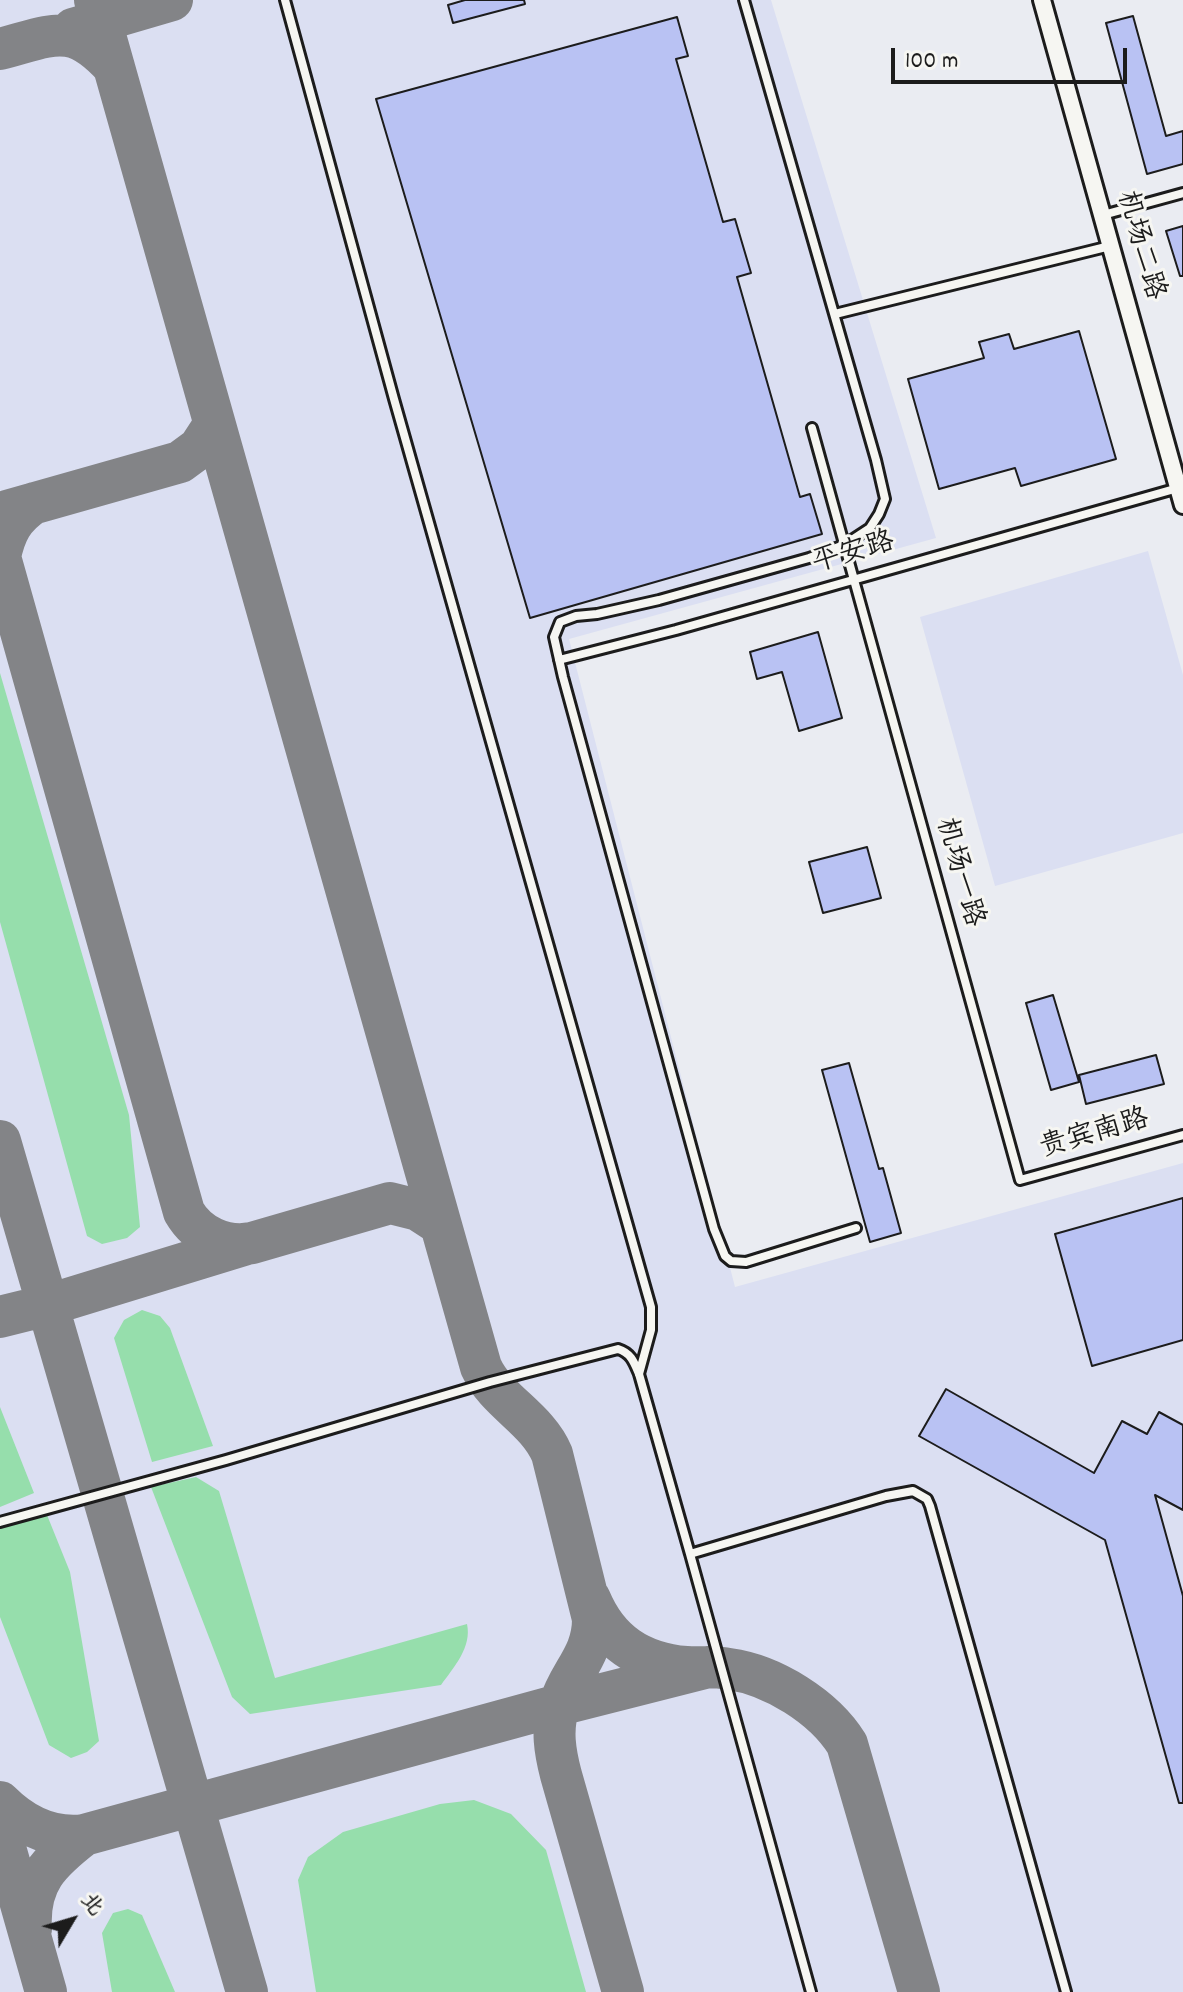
<!DOCTYPE html>
<html>
<head>
<meta charset="utf-8">
<style>
	body { margin:0 }
	#map { position:relative; width:1183px; height:1992px; overflow:hidden; background:#eaecf2; font-family:Dekko,"LXGW WenKai TC",sans-serif }
	canvas { display:block }
	.north { position:absolute; left:32px; top:1880px; width:80px; height:80px; -webkit-text-stroke:6px #f6f6f2; paint-order:stroke; rotate:52deg; font-size:22px; font-weight:700; line-height:32px; text-align:center; color:#1c1c1c }
	.north::after { content:''; display:block; margin:auto; width:28px; height:36px; background:#1c1c1c; clip-path:polygon(50% 0,100% 100%,50% 72%,0 100%) }
	.scale { position:absolute; left:891px; top:48px; width:236px; height:36px; box-sizing:border-box; border:4px solid #1c1c1c; border-top:0; padding-left:10px; font-size:24px; line-height:28px; white-space:nowrap; color:#1c1c1c; -webkit-text-stroke:6px #f6f6f2; paint-order:stroke }
</style>
</head>
<body>
<div id="map">
<canvas width="1183" height="1992"></canvas>
<div class="north">北</div>
<div class="scale">100 m</div>
</div>
<script>
const c = document.querySelector('canvas').getContext('2d');
c.lineJoin = 'round';
function fillPath(path, color) {
  c.fillStyle = color;
  c.fill(path, 'evenodd');
}
function strokePath(path, color, width, dash) {
  c.strokeStyle = color;
  c.lineWidth = width;
  c.lineCap = dash ? 'butt' : 'round';
  c.setLineDash(dash || []);
  c.stroke(path);
}
function write(font, color, halo, rows, align = 'center') {
  c.font = font + ' Dekko,"LXGW WenKai TC",sans-serif';
  c.lineWidth = 6;
  c.setLineDash([]);
  c.textBaseline = 'middle';
  c.strokeStyle = halo;
  c.fillStyle = color;
  for (const [text, x, y, turn = 0] of rows) {
    c.save();
    c.translate(x, y);
    c.rotate((+turn || 0) * Math.PI / 180);
    c.textAlign = isNaN(turn) ? turn : align;
    if (halo) c.strokeText(text, 0, 0);
    c.fillText(text, 0, 0);
    c.restore();
  }
}
fillPath(new Path2D(`
	M0,0h771l165,538 -367,101 166,648 448,-124v829h-1183z
	M1148,551l35,124v158l-188,53 -75,-269z`), '#dbdff2');
fillPath(new Path2D(`
	M0,673l129,442 11,112 -13,11 -25,6 -15,-8 -87,-314z
	M142,1310l18,6 10,12 43,118 -61,16 -38,-124 10,-18z
	M0,1407l34,86 -34,14z
	M196,1477l23,14 56,187 192,-54c5,23 -13,43 -26,61l-191,29 -18,-17 -81,-210z
	M45,1510l25,62 29,169 -12,11 -16,6 -22,-13 -49,-128v-89z
	M474,1800l37,14 35,36 40,142h-270l-18,-112 10,-23 35,-25 97,-28z
	M128,1909l14,6 33,77h-63l-10,-59 11,-20z`), '#96deac');
strokePath(new Path2D(`
	M95,0l386,1367c16,35 56,51 71,87l41,165c0,38 -24,53 -34,87 -8,23 -4,46 2,69l62,217
	M73,29l99,-29
	M0,49c54,-14 72,-28 114,18
	M34,503c-21,14 -29,29 -34,54l184,655c14,24 41,36 68,31l138,-40 28,7 20,13
	M7,511l173,-49 19,-14 15,-23
	M0,1141l247,851
	M0,1317l48,-12 199,-61
	M590,1599c18,43 50,64 96,68 14,1 29,-1 43,2 44,6 95,38 118,75l72,248
	M0,1802c23,23 51,37 84,33l475,-130 150,-38
	M0,1830l46,162
	M31,1929c-3,-47 18,-67 53,-94`), '#838487', 42);
const building = new Path2D(`
	M465,0h59l1,4 -72,19 -5,-18z
	M1133,16l33,120 17,-5v33l-36,10 -41,-151z
	M677,17l11,39 -12,3 47,163 12,-3 16,54 -14,4 63,220 10,-3 12,40 -292,84 -154,-519z
	M1183,226v50h-3l-14,-45z
	M1079,331l37,128 -95,27 -6,-18 -76,21 -31,-110 76,-21 -5,-16 30,-8 5,15z
	M818,632l24,86 -43,13 -17,-59 -25,7 -7,-27z
	M867,847l14,51 -58,15 -14,-51z
	M1053,995l26,87 -28,8 -25,-87z
	M1156,1055l8,29 -78,20 -7,-29z
	M849,1063l30,106 4,-1 18,65 -31,9 -48,-172z
	M1183,1198v142l-91,26 -37,-132z
	M946,1389l148,84 28,-52 25,13 12,-22 24,13v85l-28,-15 28,101v207h-4l-74,-263 -186,-104z`);
fillPath(building, '#b9c2f3');
strokePath(building, '#1c1c1c', 2);
const service = new Path2D(`
	M285,0l109,399 257,908v23l-12,44
	M744,0l132,460 9,39 -6,15 -9,14 -26,17 -35,13 -150,42 -62,14 -21,2 -16,6 -6,15 9,40 151,552 11,27 6,5 15,1 110,-34
	M1103,215l80,-22
	M835,314l275,-68
	M812,428l208,752 163,-45
	M559,660l117,-30 502,-142
	M0,1522l226,-62 264,-78 128,-33c13,4 16,13 21,25l51,180
	M811,1992l-121,-438 196,-58 27,-5 14,8 3,7 136,486`);
const minor = new Path2D(`
	M1042,0l141,505`);
strokePath(service, '#1c1c1c', 14);
strokePath(minor, '#1c1c1c', 22);
strokePath(service, '#f6f6f2', 8);
strokePath(minor, '#f6f6f2', 16);
write('28px', '#1c1c1c', '#f6f6f2', [
	["机场二路",1138,246,74],
	["平安路",854,555,-16],
	["机场一路",957,873,74],
	["贵宾南路",1095,1136,-16]
]);
</script>
</body>
</html>
